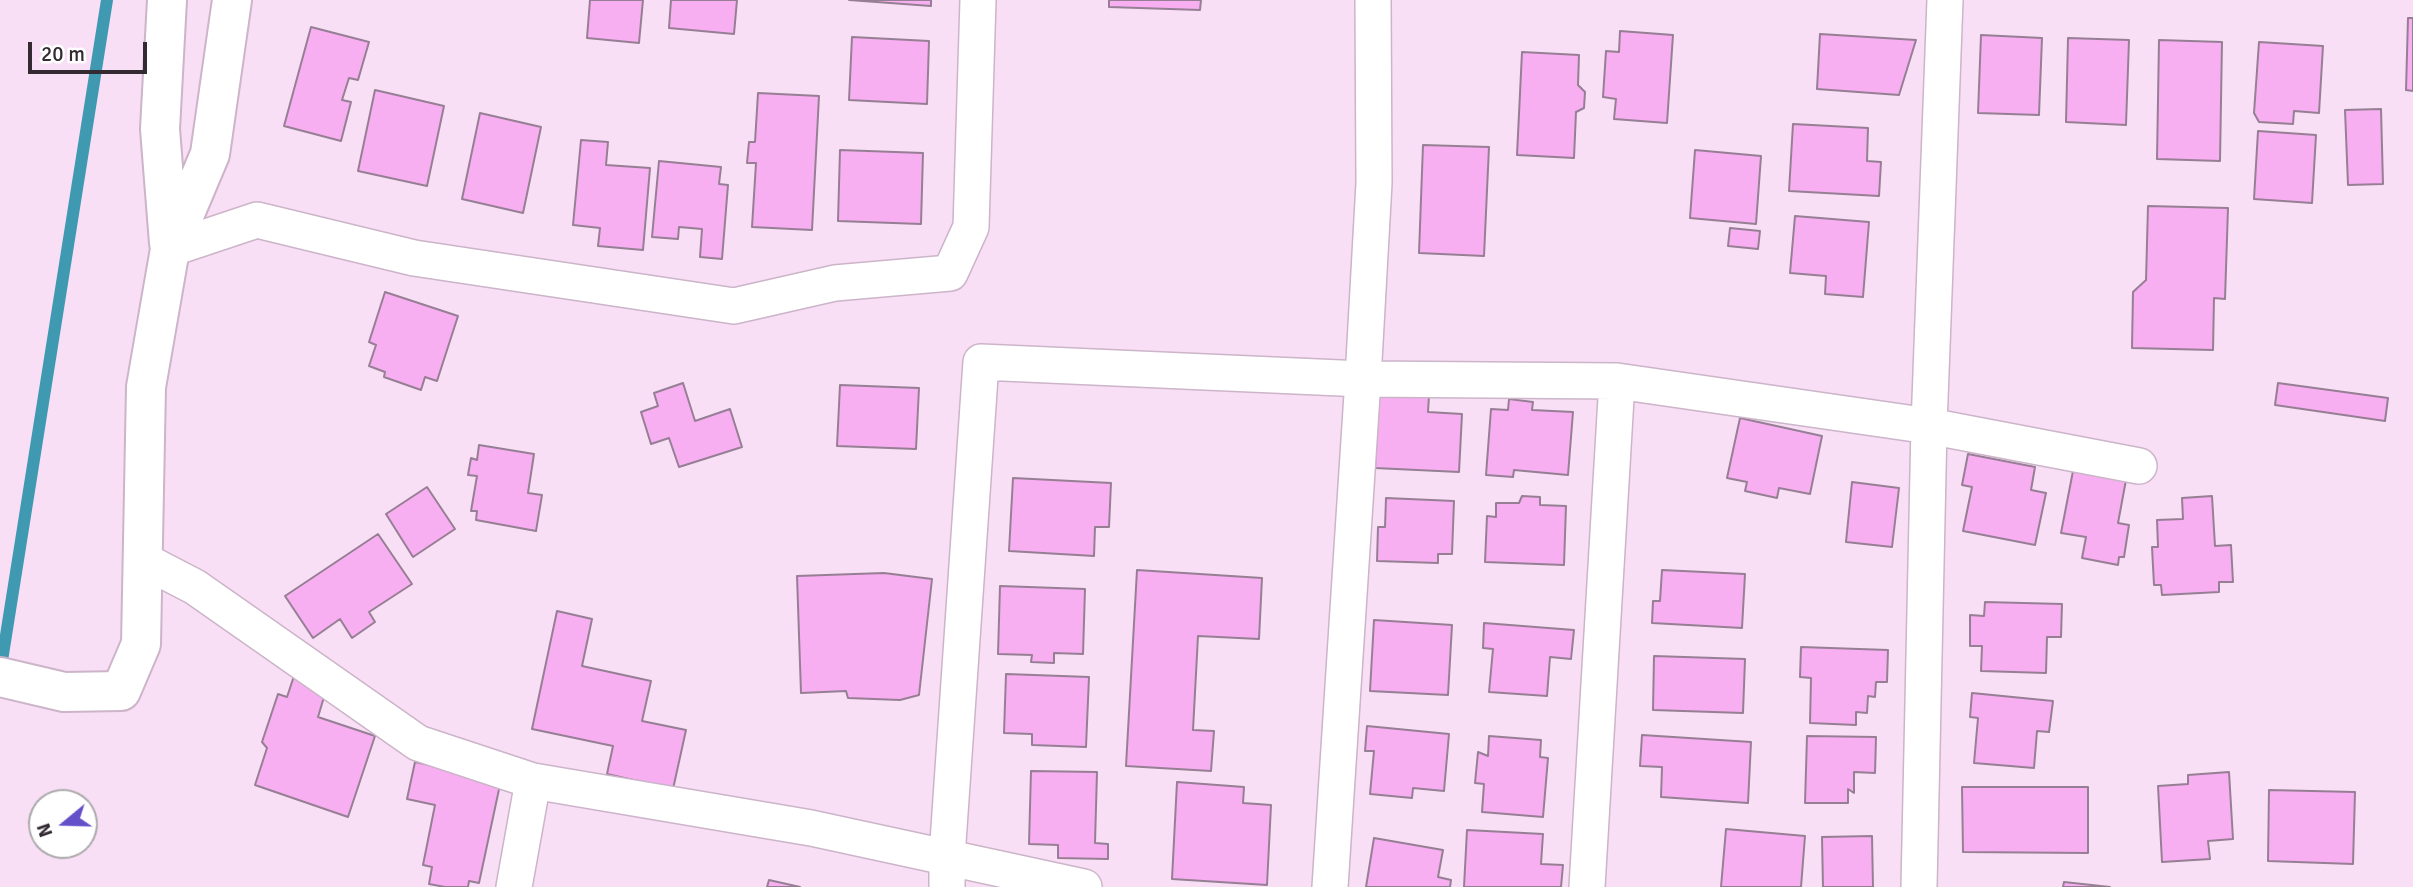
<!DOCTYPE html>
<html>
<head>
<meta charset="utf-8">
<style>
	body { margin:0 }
	#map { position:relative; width:2413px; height:887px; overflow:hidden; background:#f8dff5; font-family:Signika,sans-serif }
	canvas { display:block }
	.north { position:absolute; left:28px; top:789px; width:70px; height:70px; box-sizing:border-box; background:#fff; border:2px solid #adaaad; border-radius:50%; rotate:251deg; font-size:19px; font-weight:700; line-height:28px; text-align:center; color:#332a32 }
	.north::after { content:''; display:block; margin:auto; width:24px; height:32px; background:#6450c9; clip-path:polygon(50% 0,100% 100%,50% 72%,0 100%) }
	.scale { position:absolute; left:28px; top:42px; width:119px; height:32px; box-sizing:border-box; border:4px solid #332a32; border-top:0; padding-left:9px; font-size:21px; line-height:24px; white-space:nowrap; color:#332a32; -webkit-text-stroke:5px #fff; paint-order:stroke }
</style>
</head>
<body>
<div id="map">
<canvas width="2413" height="887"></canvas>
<div class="north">N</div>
<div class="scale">20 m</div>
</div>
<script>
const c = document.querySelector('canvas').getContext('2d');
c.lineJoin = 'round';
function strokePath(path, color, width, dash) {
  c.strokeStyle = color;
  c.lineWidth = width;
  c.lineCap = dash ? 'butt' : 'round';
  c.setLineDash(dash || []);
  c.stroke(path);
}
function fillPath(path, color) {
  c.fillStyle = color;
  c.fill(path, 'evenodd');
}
strokePath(new Path2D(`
	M0,673l107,-673`), '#3e99b1', 12);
const building = new Path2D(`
	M590,0h53l-4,43 -52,-5z
	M671,0h66l-3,34 -65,-6z
	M849,0h82v6z
	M1109,0h92l-1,10 -91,-3z
	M2408,18h5v73l-7,-1z
	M311,27l58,15 -11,38 -9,-2 -7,22 9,2 -10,39 -57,-15z
	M1620,31l53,4 -6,88 -53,-4 2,-20 -13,-2 3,-46 13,1z
	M1820,34l96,6 -17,55 -82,-6z
	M1981,35l61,3 -3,77 -61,-2z
	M852,37l77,4 -2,63 -78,-4z
	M2068,38l61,2 -3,85 -60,-3z
	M2159,40l63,2 -2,119 -63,-2z
	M2259,42l64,4 -4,67 -25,-2 -1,13 -34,-2 -5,-9z
	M1522,52l57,3 -1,30 7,7 -1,16 -8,4 -2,46 -57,-3z
	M375,90l69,16 -17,80 -69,-15z
	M758,93l61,3 -7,134 -60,-3 4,-64h-9l2,-21h6z
	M2381,109l2,75 -35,1 -3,-75z
	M480,113l61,14 -18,86 -61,-14z
	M1793,124l75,4 -1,33 14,1 -2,34 -90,-5z
	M2258,131l58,4 -4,68 -58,-4z
	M581,140l27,2 -2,23 44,3 -7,82 -45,-4 2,-18 -27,-3z
	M1423,145l66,2 -5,109 -65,-3z
	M840,150l83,3 -2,71 -83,-3z
	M1695,150l66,6 -5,68 -66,-6z
	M659,161l62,6 -2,17 9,1 -6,74 -22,-2 2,-28 -23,-2 -1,12 -26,-2z
	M2148,206l80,2 -3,91 -11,-1 -1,52 -81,-2 1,-56 13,-12z
	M1795,216l74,6 -6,75 -38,-3 1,-18 -36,-3z
	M1730,228l30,3 -2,18 -30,-3z
	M385,292l73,24 -21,65 -12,-4 -4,13 -37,-13 1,-5 -16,-6 7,-21 -7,-3z
	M683,383l12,38 35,-12 12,38 -63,20 -10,-29 -18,6 -10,-32 17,-6 -4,-13z
	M2278,383l110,15 -3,23 -110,-16z
	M840,385l79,3 -3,61 -79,-3z
	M1379,394l50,2 -1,16 34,2 -3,58 -84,-4z
	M1509,399l24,3 -1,8 41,2 -5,63 -54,-5 -1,7 -27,-2 5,-66 17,1z
	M1740,418l82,18 -12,58 -31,-6 -2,10 -32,-7 2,-9 -20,-4z
	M479,445l55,9 -6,39 14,2 -6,36 -60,-11 1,-9h-6l6,-35 -9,-1 3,-17 6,2z
	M1968,454l67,13 -4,23 15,3 -11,52 -72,-14 9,-44 -10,-2z
	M2073,471l53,9 -8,43 11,2 -5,32h-5l-1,8 -36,-7 4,-21 -25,-4z
	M1013,478l98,5 -2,44h-14l-1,29 -85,-5z
	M1852,482l47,6 -7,59 -46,-5z
	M427,487l28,42 -42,28 -27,-43z
	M1522,496l18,1v8l26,1 -2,59 -79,-3 2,-46 9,1v-14h23z
	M2212,496l3,50 16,-1 2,37h-14v10l-57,3 -1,-10h-7l-2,-38h6l-1,-27 26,-1 -1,-21z
	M1386,498l68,3 -2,53h-14v9l-61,-2 1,-34h7z
	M378,534l34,50 -43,28 6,10 -23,16 -12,-19 -27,19 -28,-42z
	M1137,570l125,8 -3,61 -61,-3 -5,94 21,1 -3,40 -85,-5z
	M1662,570l83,4 -3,54 -90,-5 1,-22h7z
	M884,573l48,6 -13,116 -19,5 -52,-2 -2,-7 -45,2 -4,-117z
	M1000,586l85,3 -2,65 -29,-1v10l-23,-1 1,-7 -34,-1z
	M1985,602l77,2 -1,33h-14l-1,36 -65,-2 1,-25h-12v-31l14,1z
	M557,611l35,8 -10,47 69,15 -9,40 44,9 -13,59 -66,-15 6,-28 -81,-17z
	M1374,620l78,5 -4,70 -78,-4z
	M1484,623l90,7 -3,29 -21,-2 -3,39 -58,-4 4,-43 -10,-1z
	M1801,647l87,3 -1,32h-11l-1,15 -7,-1 -1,17 -11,-1v13l-46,-2 1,-45 -11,-1z
	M1654,656l91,3 -2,54 -90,-3z
	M1006,674l83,3 -3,70 -54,-2v-11l-28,-1z
	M294,676l33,11 -9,30 57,19 -27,81 -93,-32 12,-37 -5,-6 16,-48 9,3z
	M1972,693l81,8 -4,31 -12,-1 -3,37 -60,-5 4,-45 -8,-1z
	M1367,726l82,8 -5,57 -31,-3 -1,10 -42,-4 4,-43h-9z
	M1642,735l109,7 -3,61 -87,-6 1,-30 -22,-1z
	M1489,736l52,4 -1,17 8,1 -5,59 -61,-5 2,-28 -9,-1 3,-31 10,4z
	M1807,736l69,1 -1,36 -21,-1v21l-6,-4v14h-43z
	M415,762l86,18 -22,103 -10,-2 -1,6h-23l-16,-3 3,-17 -9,-2 12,-60 -28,-6z
	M1031,771l66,1 -2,71 13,1v15l-50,-1v-13l-29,-1z
	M2229,772l4,67 -25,2 2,18 -48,3 -4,-76 30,-2v-9z
	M1177,782l67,5 -1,16 28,2 -4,80 -95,-6z
	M1962,787h126v66l-125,-1z
	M2269,790l86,2 -2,72 -85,-3z
	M1726,829l79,7 -4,51h-80z
	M1467,830l76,4 -2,30 22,1 -2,22h-97z
	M1872,836l1,51h-50l-1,-50z
	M1374,838l69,12 -5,27 13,3 -1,7h-84z
	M769,880l31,7h-33z
	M2064,882l46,5h-47z`);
fillPath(building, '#f8aff1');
strokePath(building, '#967f94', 2);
const minor = new Path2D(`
	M170,249l87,-29 157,38 320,48 101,-23 115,-10 21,-46 7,-227
	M143,560l52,27 223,156 115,38 -19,106
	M533,781l278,47 273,59
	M947,887v-30l34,-495 382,17 254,2 312,45 210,40
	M1330,887l33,-508 11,-196 -1,-183
	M1587,887l30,-506
	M1919,887l10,-461 16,-426`);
const tertiary = new Path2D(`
	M167,0l-7,129 9,114
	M0,677l64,15 57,-1 20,-47 5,-257 24,-138 40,-95 22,-154`);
strokePath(minor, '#ccb4c9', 38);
strokePath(tertiary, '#ccb4c9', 42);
strokePath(minor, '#fff', 35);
strokePath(tertiary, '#fff', 38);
</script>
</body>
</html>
